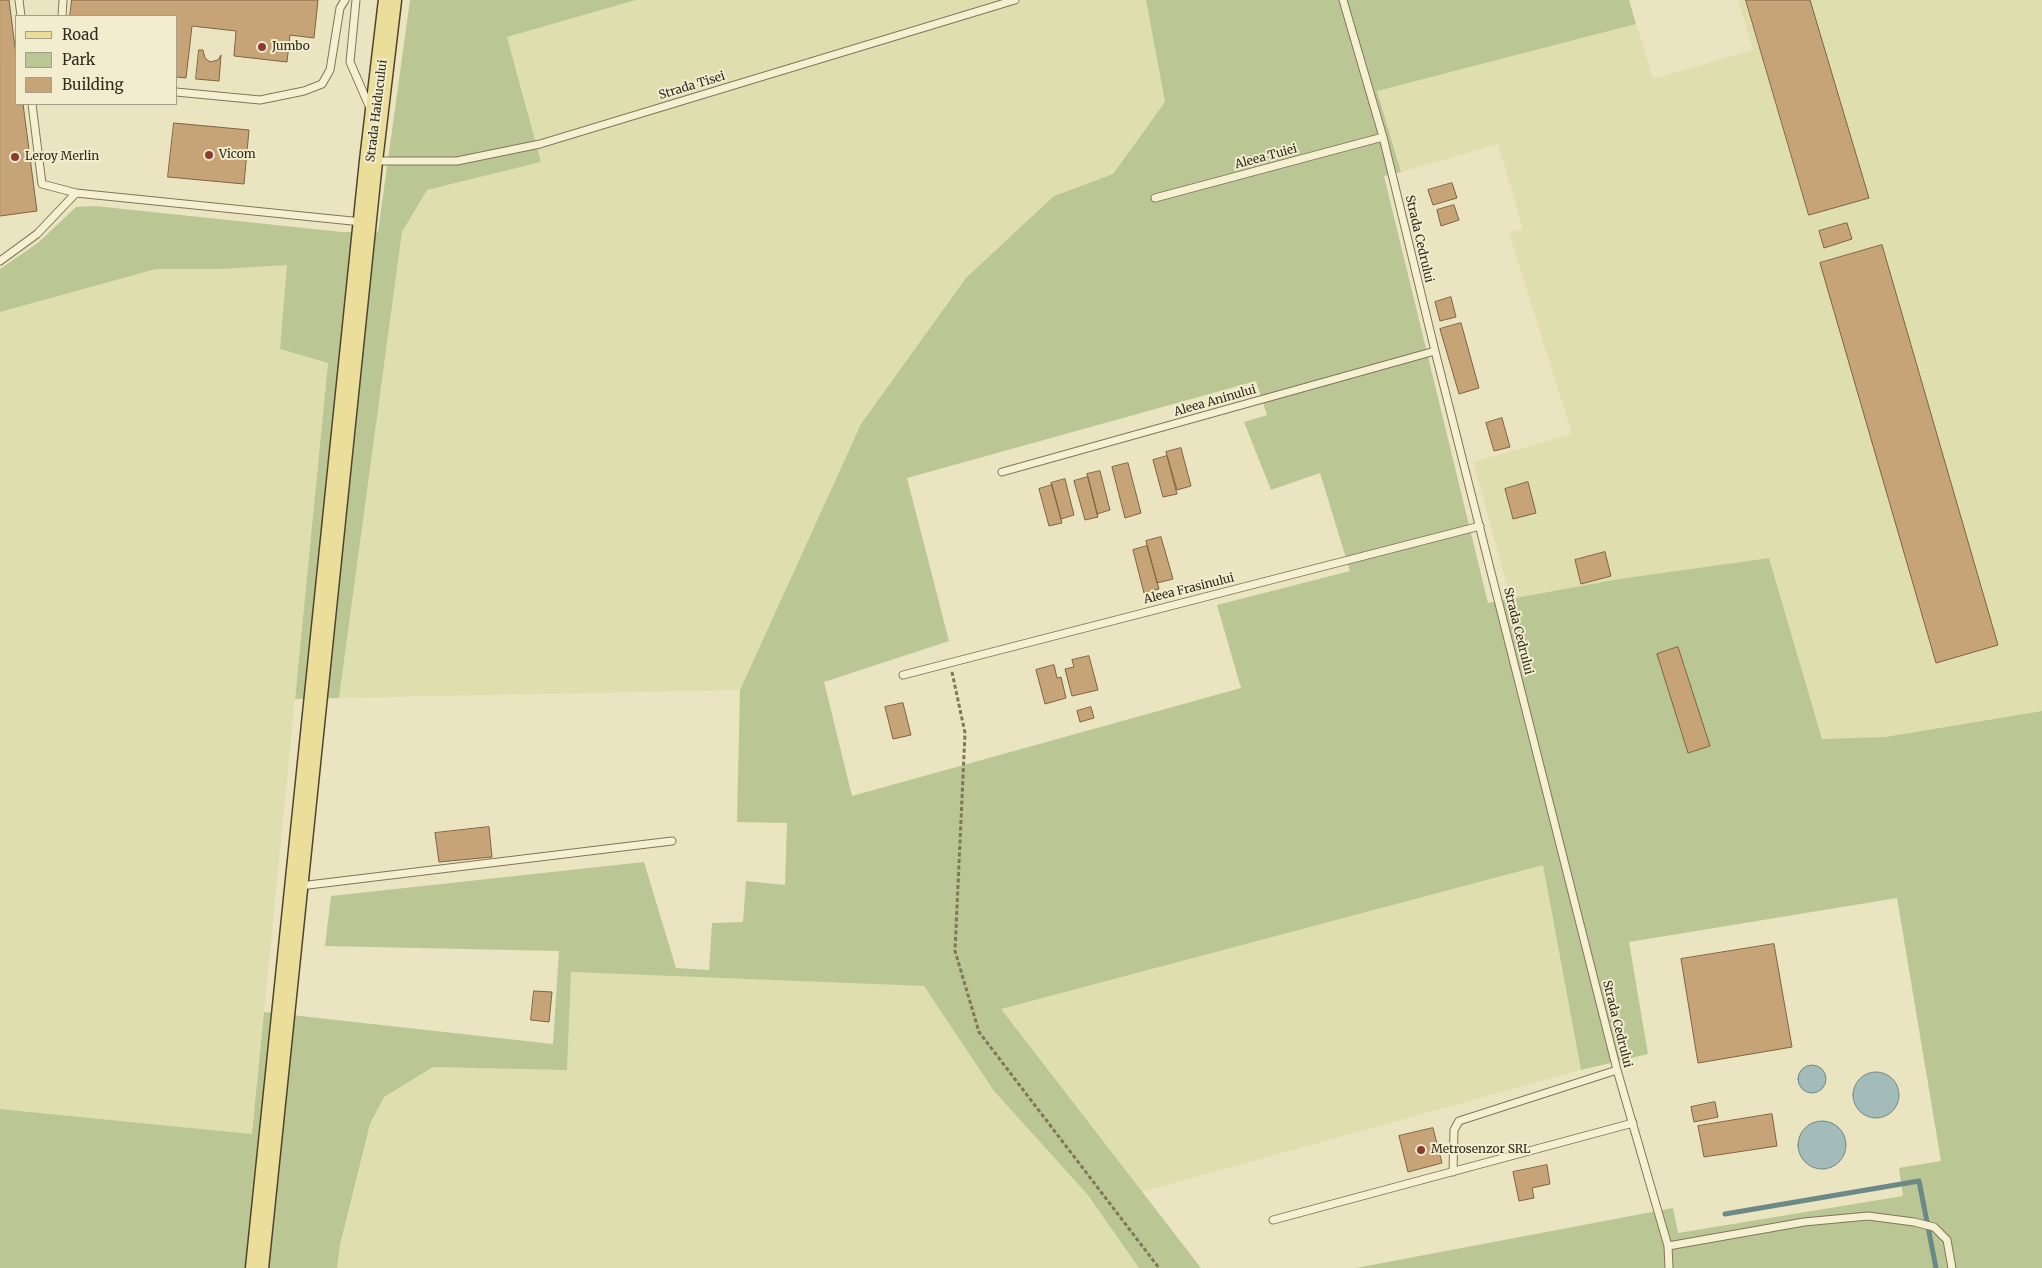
<!DOCTYPE html>
<html>
<head>
<meta charset="utf-8">
<style>
	body { margin:0 }
	#map { position:relative; width:2042px; height:1268px; overflow:hidden; background:#eae4c0; font-family:Merriweather,serif }
	canvas { display:block }
	.legend { position:absolute; left:15px; top:15px; width:162px; height:90px; box-sizing:border-box; background:#f2edcf; border:1px solid #a59f88; margin:0; padding:6px 9px; list-style:none; font-size:15px; color:#322a1d }
	.legend li { display:flex; align-items:center; gap:10px; height:25px }
	.legend b { width:25px; border:1px solid #a59f88 }
</style>
</head>
<body>
<div id="map">
<canvas width="2042" height="1268"></canvas>
<ul class="legend">
<li><b style="height:6px;background:#ebde9a"></b>Road</li>
<li><b style="height:14px;background:#bac795"></b>Park</li>
<li><b style="height:14px;background:#c6a478"></b>Building</li>
</ul>
</div>
<script>
const c = document.querySelector('canvas').getContext('2d');
c.lineJoin = 'round';
function fillPath(path, color) {
  c.fillStyle = color;
  c.fill(path, 'evenodd');
}
function strokePath(path, color, width, dash) {
  c.strokeStyle = color;
  c.lineWidth = width;
  c.lineCap = dash ? 'butt' : 'round';
  c.setLineDash(dash || []);
  c.stroke(path);
}
function write(font, color, halo, rows, align = 'center') {
  c.font = font + ' Merriweather,serif';
  c.lineWidth = 4;
  c.setLineDash([]);
  c.textBaseline = 'middle';
  c.strokeStyle = halo;
  c.fillStyle = color;
  for (const [text, x, y, turn = 0] of rows) {
    c.save();
    c.translate(x, y);
    c.rotate((+turn || 0) * Math.PI / 180);
    c.textAlign = isNaN(turn) ? turn : align;
    if (halo) c.strokeText(text, 0, 0);
    c.fillText(text, 0, 0);
    c.restore();
  }
}
fillPath(new Path2D(`
	M636,0h510l19,102 -52,72 -59,22 -193,228 -121,266 -401,8 63,-466 25,-42 114,-28 -34,-125z
	M1738,0h304v711l-157,26 -63,2 -53,-181 -150,21 -108,20 -38,-137 99,-28 -63,-201 14,-4 -25,-85 -97,28 -24,-82 259,-66 17,55 100,-29z
	M287,264l-7,85 48,14 -76,771 -252,-25v-797l156,-43h65z
	M1543,864l38,206 -440,122 -141,-183z
	M571,972l354,14 69,105 93,103 52,74h-802l3,-23 30,-121 14,-27 49,-30 134,3z`), '#dfdeae');
fillPath(new Path2D(`
	M410,0h226l-129,37 34,125 -114,28 -25,42 -63,466 -44,1 33,-336 -48,-14 7,-84 -66,4h-65l-156,43v-43l39,-27 37,-35 19,-1 247,26h36z
	M1146,0h483l7,24 -259,67 24,81 -17,4 104,427 131,-24 150,-21 53,181 63,-2 157,-26v557h-686l317,-60 5,25 225,-37 -4,-28 42,-7 -44,-263 -268,44 19,112 -67,16 -38,-205 -542,144 200,259h-62l-52,-74 -93,-103 -70,-105 -353,-14 -4,98 -134,-3 -49,30 -14,27 -30,121 -3,23h-337v-159l252,25 12,-122 289,32 6,-93 -234,-5 6,-50 313,-34 32,106 33,2 3,-47 31,-1 3,-41 39,4 2,-62 -50,-1 3,-132 121,-266 105,-146 88,-82 59,-22 52,-72zM1256,381l11,34 -23,7 27,68 49,-17 30,98 -133,34 24,83 -389,108 -28,-114 125,-41 -42,-163z`), '#bac795');
const water = new Path2D(`
	M1798 1079a14 14 0 1 1 28 0a14 14 0 1 1-28 0Z
	M1853 1095a23 23 0 1 1 46 0a23 23 0 1 1-46 0Z
	M1798 1145a24 24 0 1 1 48 0a24 24 0 1 1-48 0Z`);
fillPath(water, '#a3bcb9');
strokePath(water, '#6b8986', 1);
strokePath(new Path2D(`
	M1725,1214l194,-33 17,87`), '#6b8986', 5);
const building = new Path2D(`
	M0,0h9l7,55v49h7l14,107 -37,5z
	M72,0h246l-4,38 -24,-3 -3,27 -53,-6 2,-25 -44,-5 -6,52 -10,-1v-61h-106z
	M1746,0h64l59,198 -60,17z
	M199,50h4l2,8 5,4 8,-2 3,-5 -2,26 -23,-2z
	M174,123l75,7 -5,54 -76,-7z
	M1452,183l5,15 -24,7 -5,-15z
	M1454,205l5,15 -18,6 -4,-16z
	M1847,223l5,16 -28,9 -5,-17z
	M1882,245l116,400 -62,18 -116,-400z
	M1451,297l5,20 -16,4 -5,-19z
	M1461,323l18,65 -20,6 -19,-65z
	M1502,418l8,29 -16,4 -8,-28z
	M1181,448l10,38 -14,4 -11,-38z
	M1167,456l10,38 -14,3 -10,-37z
	M1128,463l13,50 -16,5 -13,-51z
	M1100,471l10,39 -13,4 -10,-40z
	M1088,477l10,40 -13,3 -11,-39z
	M1065,479l9,36 -13,4 -10,-36z
	M1528,482l8,31 -23,6 -8,-30z
	M1052,485l10,38 -13,3 -10,-37z
	M1161,537l12,42 -16,4 -11,-42z
	M1147,546l12,43 -15,4 -11,-43z
	M1605,552l6,24 -30,8 -6,-24z
	M1678,647l32,99 -22,7 -31,-99z
	M1089,656l9,34 -26,6 -7,-27 9,-2 -2,-7z
	M1054,665l3,13 4,-1 5,21 -21,6 -9,-34z
	M903,703l8,32 -18,4 -8,-32z
	M1091,707l3,11 -14,4 -3,-11z
	M489,827l3,30 -53,5 -4,-29z
	M1774,944l18,103 -94,16 -17,-104z
	M534,991l18,1 -3,30 -18,-2z
	M1715,1102l3,15 -24,5 -3,-15z
	M1772,1114l5,32 -73,11 -6,-31z
	M1433,1128l9,35 -34,9 -9,-36z
	M1547,1165l3,19 -18,4 2,10 -15,3 -6,-29z`);
fillPath(building, '#c6a478');
strokePath(building, '#7f6341', 1);
const service = new Path2D(`
	M19,0l2,16
	M356,0l-6,62 20,46
	M1343,0l40,137 52,214 182,719 51,176 1,22
	M62,16l1,-16
	M176,92l84,8 44,-9 18,-7 8,-14 10,-62 5,-8
	M32,104l10,80 34,9 286,29
	M373,161h84l83,-17 475,-144
	M1155,198l228,-61
	M0,261l37,-27 39,-41
	M1002,472l433,-121
	M903,675l577,-149
	M300,886l372,-45
	M1453,1172l1,-42 5,-9 158,-51
	M1273,1220l360,-97
	M1668,1246l136,-24 64,-6 46,6 20,5 13,13 5,28`);
const primary = new Path2D(`
	M257,1268l114,-1107 19,-161`);
strokePath(service, '#827559', 9);
strokePath(primary, '#4f422e', 25);
strokePath(new Path2D(`
	M952,672l13,61 -10,218 24,81 180,236`), '#827559', 3, [4, 2.5]);
strokePath(service, '#f6f0d2', 7);
strokePath(primary, '#ebde9a', 22);
for (const [x, y, r, color] of [
	[262,47,5,"#8c3b2e"],
	[209,155,5,"#8c3b2e"],
	[15,157,5,"#8c3b2e"],
	[1421,1150,5,"#8c3b2e"]
]) {
  const dot = new Path2D();
  dot.arc(x, y, r, 0, 2 * Math.PI);
  c.fillStyle = color;
  c.fill(dot);
  strokePath(dot, '#f2edcf', 2);
}
write('12px', '#322a1d', '#f2edcf', [
	["Jumbo",272,47],
	["Vicom",219,155],
	["Leroy Merlin",25,157],
	["Metrosenzor SRL",1431,1150]
], 'left');
write('12px', '#322a1d', '#f2edcf', [
	["Strada Tisei",692,86,-17],
	["Strada Haiducului",377,111,-83],
	["Aleea Tuiei",1266,157,-15],
	["Strada Cedrului",1419,239,77],
	["Aleea Aninului",1215,401,-16],
	["Aleea Frasinului",1189,589,-14],
	["Strada Cedrului",1518,631,76],
	["Strada Cedrului",1617,1024,76]
]);
</script>
</body>
</html>
